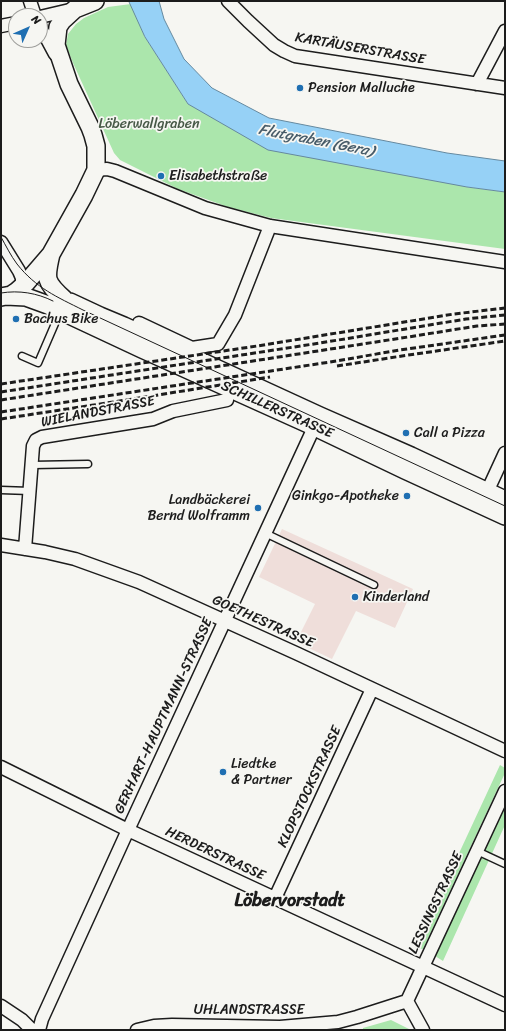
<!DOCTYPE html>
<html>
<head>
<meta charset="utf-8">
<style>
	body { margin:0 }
	#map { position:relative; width:506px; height:1031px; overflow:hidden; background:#f6f6f2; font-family:Sriracha,sans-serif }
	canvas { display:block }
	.frame { position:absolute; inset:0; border:2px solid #1c1c1c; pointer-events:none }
	.north { position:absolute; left:8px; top:8px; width:40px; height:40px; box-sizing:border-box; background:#f6f6f2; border:1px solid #9f9f9c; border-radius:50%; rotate:45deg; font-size:11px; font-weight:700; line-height:16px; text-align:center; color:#1c1c1c }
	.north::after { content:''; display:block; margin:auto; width:14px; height:18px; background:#1f6fb2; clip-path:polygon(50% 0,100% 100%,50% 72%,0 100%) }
</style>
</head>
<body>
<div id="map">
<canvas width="506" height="1031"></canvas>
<div class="frame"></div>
<div class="north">N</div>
</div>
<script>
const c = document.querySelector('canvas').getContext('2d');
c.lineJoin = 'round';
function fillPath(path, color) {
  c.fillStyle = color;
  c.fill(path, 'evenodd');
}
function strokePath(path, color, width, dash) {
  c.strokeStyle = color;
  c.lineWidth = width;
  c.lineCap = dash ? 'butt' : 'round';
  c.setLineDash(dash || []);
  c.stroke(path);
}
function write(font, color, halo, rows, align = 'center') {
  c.font = font + ' Sriracha,sans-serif';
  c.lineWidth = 3.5;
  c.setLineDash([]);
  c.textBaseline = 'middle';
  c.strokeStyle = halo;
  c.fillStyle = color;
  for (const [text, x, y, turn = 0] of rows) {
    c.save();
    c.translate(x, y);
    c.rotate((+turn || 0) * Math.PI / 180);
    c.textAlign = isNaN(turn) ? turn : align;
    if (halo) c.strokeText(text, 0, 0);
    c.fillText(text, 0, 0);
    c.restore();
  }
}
fillPath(new Path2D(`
	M282,529l131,60 -18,39 -39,-17 -24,48 -36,-17 19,-38 -56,-27z`), '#efdeda');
fillPath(new Path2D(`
	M131,4l14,33 43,67 279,83 38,5v57l-234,-31 -43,-11 -50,-18 -58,-29 -6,-7 -41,-90 -7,-18 2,-11 8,-10 8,-6 24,-11z
	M500,765l5,3v5l-82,176 -8,-1z
	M505,807v18l-62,136 -8,-5z
	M391,1020l20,10h-48v-2z`), '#abe6ac');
const water = new Path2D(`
	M129,1h30l5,18 20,40 28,29 57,30 178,35 58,8v31l-38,-5 -199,-37 -80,-46 -43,-67z`);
fillPath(water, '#96d1f6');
strokePath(water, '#65899f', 1);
const lane = new Path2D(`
	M22,356l16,7 22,-51
	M32,465l56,-1
	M1,490l29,1
	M265,533l109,52
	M477,851l28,13`);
const street = new Path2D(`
	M30,1l5,15
	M228,1l20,20 26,24 10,6 11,5 210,32
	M40,17l34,-8
	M1,26l15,-3
	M40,26l15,28
	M477,84l28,-53
	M96,170l11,-1 8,2 90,37 65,18 235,36
	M1,242l18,29 3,7v9
	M136,331l3,-8 53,25 26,-4 17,-29 35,-89
	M487,492l18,-39
	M1,545l44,7 30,7 64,23 159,72 207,97
	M25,549l8,-103 3,-6 6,-3 111,-18 20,-8 54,-11
	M1,767l127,63 377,175
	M275,898l97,-209
	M407,1001l98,-210
	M407,1001l16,29
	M1,1006l21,14 10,10
	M39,1030l3,-11 86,-189 189,-409
	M137,1030l17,-4 18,-1 108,2 58,-5 19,-5 50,-16`);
const secondary = new Path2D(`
	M51,254c-6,25 -6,28 13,45
	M6,296l5,-1 6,-4 9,-8 25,-29 33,-59 12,-25v-24l-3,-11 -3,-8 -21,-43 -13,-39 2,-18 4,-6 13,-12 20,-8
	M1,297l5,-1 20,1 22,8 94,44 173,78 90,43 100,46
	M70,302l30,14 24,10 196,90 91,40 94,44`);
strokePath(lane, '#1c1c1c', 9);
strokePath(street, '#1c1c1c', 15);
strokePath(secondary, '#1c1c1c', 20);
strokePath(lane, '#f6f6f2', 6);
strokePath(street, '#f6f6f2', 12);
strokePath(secondary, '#f6f6f2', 17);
strokePath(new Path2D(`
	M1,237c5,9 10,19 16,27 19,24 40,33 66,46l422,196
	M1,293c18,-3 36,0 52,8`), '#1c1c1c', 1);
strokePath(new Path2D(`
	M337,366l65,-10 103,-15
	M1,384l256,-38 197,-32 51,-6
	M1,392l319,-49 146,-24 39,-4
	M1,400l407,-63 69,-11 28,-2
	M1,412l329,-50 70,-12 105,-15
	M1,419l132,-20 137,-22`), '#1c1c1c', 3, [6, 3]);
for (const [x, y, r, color] of [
	[300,88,4,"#1f6fb2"],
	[161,176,4,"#1f6fb2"],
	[16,319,4,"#1f6fb2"],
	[406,433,4,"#1f6fb2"],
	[407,496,4,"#1f6fb2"],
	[258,508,4,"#1f6fb2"],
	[355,597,4,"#1f6fb2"],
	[223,772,4,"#1f6fb2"]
]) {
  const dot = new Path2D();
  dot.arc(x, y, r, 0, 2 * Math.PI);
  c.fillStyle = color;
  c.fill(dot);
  strokePath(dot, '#f6f6f2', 1.5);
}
write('14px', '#1c1c1c', '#f6f6f2', [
	["KARTÄUSERSTRASSE",360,49,10],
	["SCHILLERSTRASSE",277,410,24],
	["WIELANDSTRASSE",98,412,-11],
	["GOETHESTRASSE",263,622,24],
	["GERHART-HAUPTMANN-STRASSE",164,716,-65],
	["KLOPSTOCKSTRASSE",310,787,-65],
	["HERDERSTRASSE",215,854,25],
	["LESSINGSTRASSE",436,903,-65],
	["UHLANDSTRASSE",249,1010]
]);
write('14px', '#1c1c1c', '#f6f6f2', [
	["Pension Malluche",308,88],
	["Elisabethstraße",169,176],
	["Bachus Bike",24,319],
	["Call a Pizza",414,433],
	["Ginkgo-Apotheke",399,496,"right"],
	["Landbäckerei",250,500,"right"],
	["Bernd Wolframm",250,516,"right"],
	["Kinderland",363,597],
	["Liedtke",231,764],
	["& Partner",231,780]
], 'left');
write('14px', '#475947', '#f6f6f2', [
	["Löberwallgraben",149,124]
]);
write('italic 15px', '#475b68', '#f6f6f2', [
	["Flutgraben (Gera)",316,141,11]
]);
write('bold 18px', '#1c1c1c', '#f6f6f2', [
	["Löbervorstadt",290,901]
]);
</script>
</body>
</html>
